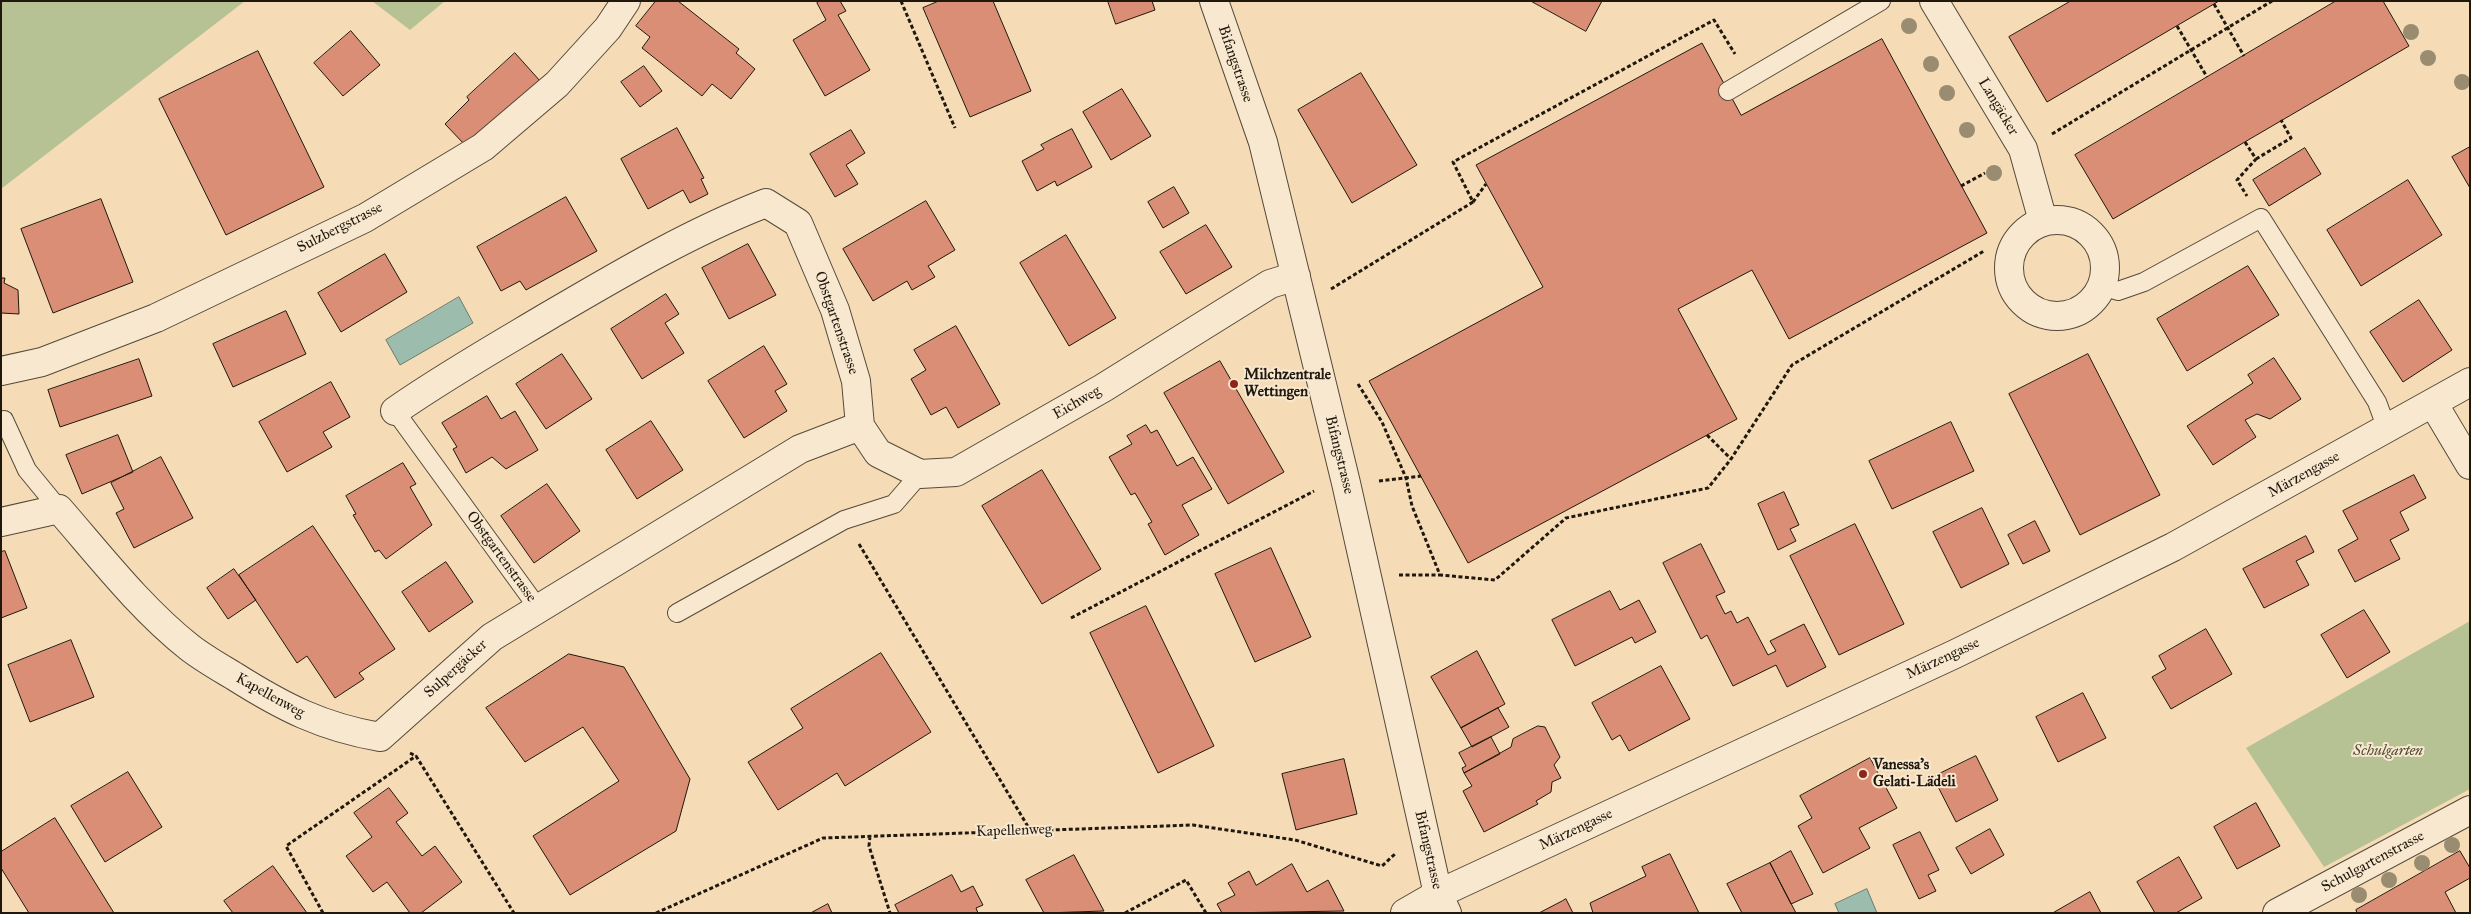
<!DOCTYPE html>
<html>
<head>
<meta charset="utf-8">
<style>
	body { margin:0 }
	#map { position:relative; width:2471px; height:914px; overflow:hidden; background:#f5dcb7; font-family:"IM FELL Great Primer",serif }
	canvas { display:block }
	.frame { position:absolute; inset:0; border:2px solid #20180d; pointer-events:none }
</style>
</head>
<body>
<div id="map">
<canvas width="2471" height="914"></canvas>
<div class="frame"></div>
</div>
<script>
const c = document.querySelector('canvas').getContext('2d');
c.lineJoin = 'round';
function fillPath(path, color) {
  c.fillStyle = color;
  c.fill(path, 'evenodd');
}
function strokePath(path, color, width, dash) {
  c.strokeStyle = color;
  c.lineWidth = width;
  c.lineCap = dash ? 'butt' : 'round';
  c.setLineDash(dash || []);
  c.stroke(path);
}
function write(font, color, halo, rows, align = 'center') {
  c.font = font + ' "IM FELL Great Primer",serif';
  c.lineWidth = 4;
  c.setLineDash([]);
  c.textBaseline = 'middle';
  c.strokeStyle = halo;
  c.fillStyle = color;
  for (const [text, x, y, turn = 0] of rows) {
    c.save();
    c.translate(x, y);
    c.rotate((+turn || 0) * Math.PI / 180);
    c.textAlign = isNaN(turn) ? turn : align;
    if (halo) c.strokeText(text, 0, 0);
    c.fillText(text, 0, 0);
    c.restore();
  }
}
fillPath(new Path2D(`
	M1,1h244l-244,188z
	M372,1h73l-35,29z
	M2470,621v168l-146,78 -78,-119z`), '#b6c293');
const water = new Path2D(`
	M459,297l14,26 -73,42 -14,-25z
	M1867,889l10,24h-38l-4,-9z`);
fillPath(water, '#9cbcae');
strokePath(water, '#6a7a6e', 1);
const building = new Path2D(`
	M656,1h22l61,48 -3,4 19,16 -24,30 -19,-15 -10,12 -60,-48 8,-11 -14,-11z
	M820,1h20l6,10 -8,4 32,55 -45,26 -32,-56 33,-20 -9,-17z
	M939,1h54l38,90 -61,26 -47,-109z
	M1108,1h44l3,9 -39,14z
	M1531,1h71l-16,30z
	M2071,1h148l-172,101 -38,-65z
	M2336,1h47l26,45 -296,173 -38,-64z
	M351,31l29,34 -37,31 -29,-33z
	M1882,39l105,194 -198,106 -37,-69 -74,39 59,110 -269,144 -99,-182 174,-94 -67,-122 226,-122 39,72z
	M258,51l66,136 -98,48 -67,-136z
	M515,53l26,29 -56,51 -4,-3 -16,15 -20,-21 24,-24 -2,-3z
	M644,66l18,25 -22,16 -19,-25z
	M1361,73l56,92 -65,38 -54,-93z
	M1122,89l29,47 -40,24 -28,-48z
	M677,128l27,50 -3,1 7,15 -18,9 -7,-13 -35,19 -27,-50z
	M1072,129l20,38 -35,19 -2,-5 -18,10 -15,-30 22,-12 -3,-4z
	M851,130l14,23 -19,12 12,19 -23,13 -25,-43z
	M2470,147v41l-18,-31z
	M2305,148l16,26 -52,32 -16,-26z
	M2408,180l34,55 -81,51 -34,-56z
	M1174,187l15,26 -26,15 -15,-26z
	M566,197l31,54 -71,39 -6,-9 -19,10 -24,-44z
	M101,199l32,83 -80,31 -32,-84z
	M926,201l29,49 -27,16 7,11 -23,13 -5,-9 -34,20 -30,-52z
	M1206,225l26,42 -46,27 -26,-42z
	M1066,235l50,83 -47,28 -49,-83z
	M748,244l28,51 -47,24 -27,-51z
	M385,254l22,38 -66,40 -23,-39z
	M2248,266l31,49 -92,56 -30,-52z
	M1,278h4l-1,5 14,7 1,24 -18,-1z
	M666,294l13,20 -14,9 19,30 -42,26 -31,-50z
	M2419,300l33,50 -49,32 -33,-50z
	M286,311l20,43 -73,33 -20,-43z
	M956,326l44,78 -42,24 -12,-21 -15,8 -20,-36 15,-9 -12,-20z
	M764,346l23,38 -12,7 12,20 -43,27 -36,-57z
	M562,354l30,45 -46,30 -30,-45z
	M2088,354l72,141 -80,40 -71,-141z
	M2274,358l27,41 -31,20 -13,-5 -12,6 11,17 -43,28 -26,-39 66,-43 -5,-8z
	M139,359l13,37 -92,31 -12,-37z
	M1220,361l64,111 -56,32 -64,-111z
	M331,382l19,35 -27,15 9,15 -45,25 -28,-50z
	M487,396l14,23 14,-8 23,39 -32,19 -14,-12 -26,16 -13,-24 4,-2 -15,-24z
	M651,421l32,49 -46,29 -31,-49z
	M1951,422l23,49 -82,38 -23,-48z
	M1146,425l5,8 6,-3 20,36 16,-9 19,32 -30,16 17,30 -34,20 -17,-31 4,-2 -17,-29 -4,2 -22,-38 23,-13 -5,-8z
	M118,435l15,37 -51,22 -16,-39z
	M161,457l32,61 -59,30 -18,-35 8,-4 -13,-26z
	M403,463l13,21 -6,3 22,38 -46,34 -7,-9 -4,2 -22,-37 3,-1 -10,-18z
	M1042,470l59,99 -59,35 -60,-98z
	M2414,475l12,23 -26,14 9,18 -19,10 10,19 -45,23 -17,-32 20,-11 -15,-28z
	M547,484l33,47 -46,32 -33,-47z
	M1784,492l15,33 -9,4 6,12 -18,9 -20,-46z
	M1982,508l27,56 -48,24 -28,-56z
	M2035,521l15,30 -27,13 -15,-29z
	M1855,524l49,100 -65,31 -49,-99z
	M313,526l82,123 -36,24 5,6 -29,19 -28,-42 -10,7 -58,-88z
	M2306,536l8,16 -18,9 13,24 -45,23 -21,-39z
	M1701,544l24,48 -9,4 9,18 6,-3 6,12 11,-6 20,38 8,-4 -6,-10 34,-17 22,43 -39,20 -11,-22 -43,21 -26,-51 -6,4 -38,-76z
	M1271,548l40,89 -56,25 -40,-88z
	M5,551l22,57 -26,10v-66z
	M446,562l27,40 -44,30 -27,-40z
	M234,569l22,31 -28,19 -21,-31z
	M1610,591l10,19 19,-10 17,32 -21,11 -3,-6 -57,29 -23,-46z
	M1146,606l68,140 -56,27 -68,-140z
	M2364,610l26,42 -43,26 -26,-43z
	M2206,629l26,45 -61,35 -19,-32 14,-8 -7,-13z
	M71,640l23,57 -64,25 -22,-57z
	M1477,651l28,53 -44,24 -30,-51z
	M881,653l50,79 -86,54 -8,-13 -59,37 -30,-48 55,-34 -12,-19z
	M569,654l55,13 66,112 -14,52 -106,64 -37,-59 86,-55 -36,-54 -58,35 -39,-54z
	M1661,666l29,53 -61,32 -9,-16 -8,5 -20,-37z
	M2083,693l23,45 -48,24 -22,-45z
	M1498,708l11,19 -37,20 -11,-19z
	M1538,726l7,1 15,30 -6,8 7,13 -9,4 -1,10 -15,9 2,3 -54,28 -21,-41 9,-5 -8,-13 47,-26 2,-8z
	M1491,737l9,17 -36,19 -2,-5 4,-2 -7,-13z
	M1976,756l22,44 -42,22 -23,-45z
	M1870,758l27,50 -38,20 11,20 -47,25 -25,-47 14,-8 -12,-22z
	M1344,759l13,55 -61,16 -14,-56z
	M128,772l34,55 -57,35 -34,-56z
	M389,788l19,25 -12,9 26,34 13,-10 27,36 -41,31h-11l-23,-31 -14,10 -27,-36 26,-19 -18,-24z
	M2256,803l24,43 -43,23 -23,-42z
	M55,818l59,95h-85l-28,-45v-16z
	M1990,829l14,26 -33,19 -15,-26z
	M1920,832l19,38 -11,5 8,16 -17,8 -26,-54z
	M1791,851l22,43 -22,10 -21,-41z
	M2460,851l10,17v10l-25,14 11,21h-99l-1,-3z
	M1670,854l29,59h-106l-3,-10 56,-27 -4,-9z
	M1074,855l30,56 -60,2 -18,-33z
	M2179,857l23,41 -26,15h-21l-18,-31z
	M1770,863l26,50h-54l-15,-29z
	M1292,864l15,28 21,-12 16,31 -122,2 -5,-9 18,-9 -7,-12 21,-12 7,14z
	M273,866l34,47h-74l-9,-12z
	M952,875l9,17 12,-6 10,19 -7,3 2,5h-79l-4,-8z
	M2090,892l11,21h-48z
	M1566,899l7,14h-34l23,-12z
	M828,904l4,9h-21z`);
fillPath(building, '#d98e75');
strokePath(building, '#20180d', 1);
const service = new Path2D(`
	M1728,91l153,-90
	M2102,286l16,5 26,-9 117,-64 116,184 10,27
	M395,411l143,197
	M4,420l23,50 32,39
	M677,613l167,-93 50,-16 26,-30`);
const minor = new Path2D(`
	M1214,1l49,141 83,341 92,411 9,19
	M1934,1l89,148 20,72
	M2009 268a48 48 0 1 1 96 0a48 48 0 1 1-96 0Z
	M1,371l41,-9 114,-44 209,-100 118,-71 74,-63 51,-56 18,-27
	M2433,403l37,62
	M395,411c50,-35 103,-65 155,-96 70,-41 141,-83 216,-112l32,20 37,87 21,71 4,45 18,27 42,21 36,-2 147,-84 167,-104 26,-8
	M1,522l58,-13c41,47 81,99 130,138 14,11 30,20 45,29 49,31 88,51 146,61l112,-100 308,-188 60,-23
	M1405,913l33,-19 517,-240 218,-107 297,-165
	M2277,913l193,-103`);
strokePath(service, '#554938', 20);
strokePath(minor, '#554938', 30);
strokePath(new Path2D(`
	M901,1l54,127
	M2214,4l30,52
	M2177,26l30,51
	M2052,134l220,-133
	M2245,142l11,17 -19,21 10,16
	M2256,159l35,-21 -10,-18
	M1961,186l24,-13
	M1473,202l13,-18
	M1331,289l142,-87 -20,-40 261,-142 21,34
	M1358,384l24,38 24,56 6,28 28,69 55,5 71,-62 142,-30 23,-29 61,-94 192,-114
	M1707,435l24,24
	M1379,481l42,-5
	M859,544l171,286
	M1399,575h41
	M1071,618l243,-127
	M410,753l6,3 98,157
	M870,836l-1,10 21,67
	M323,913l-37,-67 130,-90
	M656,913l167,-75 370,-13 102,15 87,26 13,-12
	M1125,913l61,-33 20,33`), '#20180d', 3, [4, 2.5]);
strokePath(service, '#f8e8d0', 18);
strokePath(minor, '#f8e8d0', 28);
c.fillStyle = '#998c70';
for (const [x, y] of [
	[1909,26],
	[2411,32],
	[2428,58],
	[1931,64],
	[2462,82],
	[1947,93],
	[1967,130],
	[1994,173],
	[2452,845],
	[2422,863],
	[2389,880],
	[2359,895]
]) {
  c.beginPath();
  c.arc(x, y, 8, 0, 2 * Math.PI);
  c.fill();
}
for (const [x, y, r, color] of [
	[1234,384,5,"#8f2418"],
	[1863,774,5,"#8f2418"]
]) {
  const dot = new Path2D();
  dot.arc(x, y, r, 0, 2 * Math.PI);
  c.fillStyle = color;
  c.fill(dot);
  strokePath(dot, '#f8e8d0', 2);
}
write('15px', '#20180d', '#f8e8d0', [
	["Bifangstrasse",1235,64,71],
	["Langäcker",1998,107,59],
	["Sulzbergstrasse",340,228,-27],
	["Obstgartenstrasse",836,323,71],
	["Eichweg",1077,403,-30],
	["Bifangstrasse",1339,455,76],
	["Märzengasse",2304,475,-29],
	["Obstgartenstrasse",501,557,54],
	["Märzengasse",1943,659,-25],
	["Sulpergäcker",456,669,-42],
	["Kapellenweg",270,696,29],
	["Märzengasse",1576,830,-25],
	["Kapellenweg",1014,831,-2],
	["Bifangstrasse",1428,850,77],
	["Schulgartenstrasse",2373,862,-28]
]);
write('bold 15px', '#20180d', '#f8e8d0', [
	["Milchzentrale",1244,375],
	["Wettingen",1244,392],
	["Vanessa's",1873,765],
	["Gelati-Lädeli",1873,782]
], 'left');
write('italic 15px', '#4d4b35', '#f8e8d0', [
	["Schulgarten",2388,751]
]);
</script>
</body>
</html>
